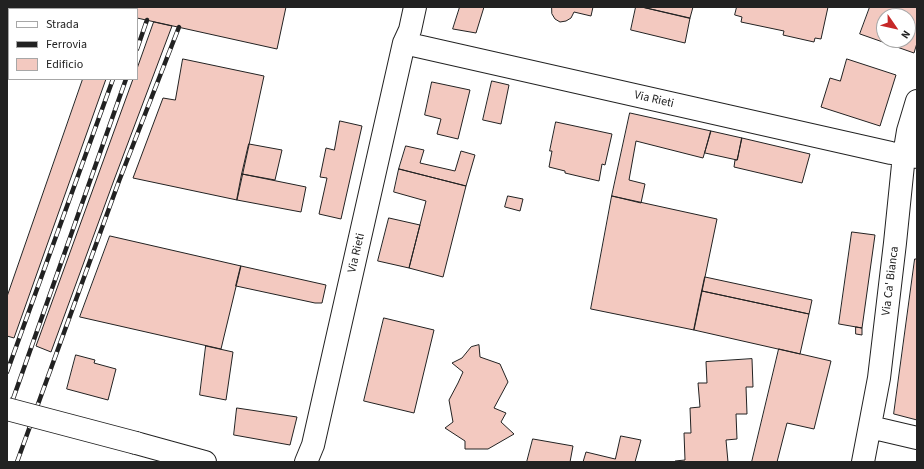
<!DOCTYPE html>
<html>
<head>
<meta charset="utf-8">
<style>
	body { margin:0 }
	#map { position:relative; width:924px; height:469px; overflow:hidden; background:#fff; font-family:"Source Sans 3",sans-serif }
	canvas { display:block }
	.frame { position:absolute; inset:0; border:8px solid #222; pointer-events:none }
	.legend { position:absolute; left:8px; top:8px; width:130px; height:72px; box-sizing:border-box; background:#fff; border:1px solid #a7a7a7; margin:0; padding:5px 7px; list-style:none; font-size:12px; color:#222 }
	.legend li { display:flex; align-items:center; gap:8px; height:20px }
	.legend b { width:20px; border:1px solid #a7a7a7 }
	.north { position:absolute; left:876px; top:8px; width:40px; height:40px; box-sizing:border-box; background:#fff; border:1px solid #a7a7a7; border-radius:50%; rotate:124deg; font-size:11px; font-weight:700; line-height:16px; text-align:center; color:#222 }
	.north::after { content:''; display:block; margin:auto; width:14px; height:18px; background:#c62828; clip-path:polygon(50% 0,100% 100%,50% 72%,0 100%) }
</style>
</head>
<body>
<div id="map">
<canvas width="924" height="469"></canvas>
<div class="frame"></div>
<ul class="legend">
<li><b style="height:5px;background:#fff"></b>Strada</li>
<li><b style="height:5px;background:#222"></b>Ferrovia</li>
<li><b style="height:11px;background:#f3c9c0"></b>Edificio</li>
</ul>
<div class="north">N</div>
</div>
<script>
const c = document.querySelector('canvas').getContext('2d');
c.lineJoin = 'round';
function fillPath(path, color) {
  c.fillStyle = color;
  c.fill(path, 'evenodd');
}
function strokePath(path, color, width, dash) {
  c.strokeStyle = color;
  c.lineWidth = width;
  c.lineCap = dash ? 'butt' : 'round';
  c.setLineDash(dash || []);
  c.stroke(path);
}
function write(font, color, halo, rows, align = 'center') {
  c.font = font + ' "Source Sans 3",sans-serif';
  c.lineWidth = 3;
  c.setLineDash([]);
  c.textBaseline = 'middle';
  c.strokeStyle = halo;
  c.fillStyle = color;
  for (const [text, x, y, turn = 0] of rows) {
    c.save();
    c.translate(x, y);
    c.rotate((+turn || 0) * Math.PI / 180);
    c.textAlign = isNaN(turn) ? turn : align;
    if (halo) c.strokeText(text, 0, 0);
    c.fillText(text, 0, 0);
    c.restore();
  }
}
const building = new Path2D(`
	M89,7h197l-9,42 -140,-31v-9h-39z
	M460,7h24l-8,26 -23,-4z
	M552,7h41l-2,9 -17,-4 -3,6 -5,3 -6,1 -5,-3 -3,-5z
	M636,7h6l48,11 -5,25 -54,-13z
	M642,7h51l-3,11z
	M737,7h91l-7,32 -6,-1 -1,4 -31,-7 1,-4 -43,-9 1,-5 -7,-2z
	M870,7h47v36l-3,10 -54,-19zM884,16h24v24h-24z
	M154,22l18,4 -58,154 -63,172 -15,-6 97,-267h4v-10z
	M183,59l81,17 -27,124 -104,-22 30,-80 12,2z
	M847,59l49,16 -16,51 -59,-19 9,-29 10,3z
	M83,79h23l-92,259 -7,-2v-39z
	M492,81l17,4 -8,39 -18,-4z
	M432,82l38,8 -12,49 -21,-5 4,-15 -16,-4z
	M630,113l81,18 -8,27 -67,-17 -7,39 16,4 -4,19 -29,-7z
	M340,121l22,5 -21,93 -22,-5 8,-36 -7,-1 6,-29 8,2z
	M556,122l56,12 -7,31 -3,-1 -3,17 -34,-8v-2l-16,-4 3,-16h-2z
	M711,131l31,7 -5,22 -32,-7z
	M742,138l68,16 -8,29 -68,-16 1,-7h2z
	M249,144l33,6 -7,30 -33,-6z
	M406,146l18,4 -4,13 35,8 6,-20 14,4 -9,31 -67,-17z
	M399,169l67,17 -23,91 -34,-9 17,-67 -32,-9z
	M242,174l64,13 -5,25 -64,-12z
	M508,196l15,3 -3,12 -15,-4z
	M612,196l105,23 -23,111 -103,-21z
	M389,218l31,7 -11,43 -31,-7z
	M852,232l23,3 -13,93 -23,-4z
	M110,236l131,30 -20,83 -141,-32z
	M915,259h2v161l-23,-6z
	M241,266l85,19 -4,18h-7l-79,-17z
	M705,277l107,23 -3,14 -107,-23z
	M702,291l107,23 -9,40 -106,-24z
	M384,318l50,12 -20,83 -50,-12z
	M856,327l6,1v7l-6,-1z
	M479,345l1,12 20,7 8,18 -14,26 12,5 -5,9 13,12 -26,15h-23v-8l-20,-13 8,-6 -4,-22 9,-17 5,-11 -11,-9 10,-5 9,-11z
	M206,346l27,6 -7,48 -26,-5z
	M779,349l52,12 -17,68 -27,-6 -10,39h-25z
	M76,355l19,5 -1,3 22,6 -8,31 -41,-11z
	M752,359l1,28h-7l1,27h-11l1,25 -11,1 2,22h-53v-1l10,-1 -1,-27h7l-1,-25 10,-1 -2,-24h9l-1,-21z
	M237,408l60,9 -7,28 -56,-10z
	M621,436l20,4 -6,22h-52l3,-10 29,7z
	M533,439l40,7 -3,16h-43z`);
fillPath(building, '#f3c9c0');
strokePath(building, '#222', 1);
const minor = new Path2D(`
	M404,43l487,110 26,4
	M870,427l47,11
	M136,443l69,19
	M306,462l7,-17 91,-402 6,-13 5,-23
	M863,462l16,-84 16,-135 9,-88 4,-24 9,-30`);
strokePath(minor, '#222', 24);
strokePath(minor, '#fff', 22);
const rail = new Path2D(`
	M137,49l10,-29
	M7,372l106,-293
	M7,416l119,-337
	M17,462l102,-281 60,-154`);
strokePath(rail, '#222', 4.5);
strokePath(rail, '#fff', 3, [9]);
const minorBridge = new Path2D(`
	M7,409l129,34`);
strokePath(minorBridge, '#222', 24, []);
strokePath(minorBridge, '#fff', 22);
write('12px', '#222', '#fff', [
	["Via Rieti",654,100,13],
	["Via Rieti",357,253,-77],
	["Via Ca' Bianca",891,281,-83]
]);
</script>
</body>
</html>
